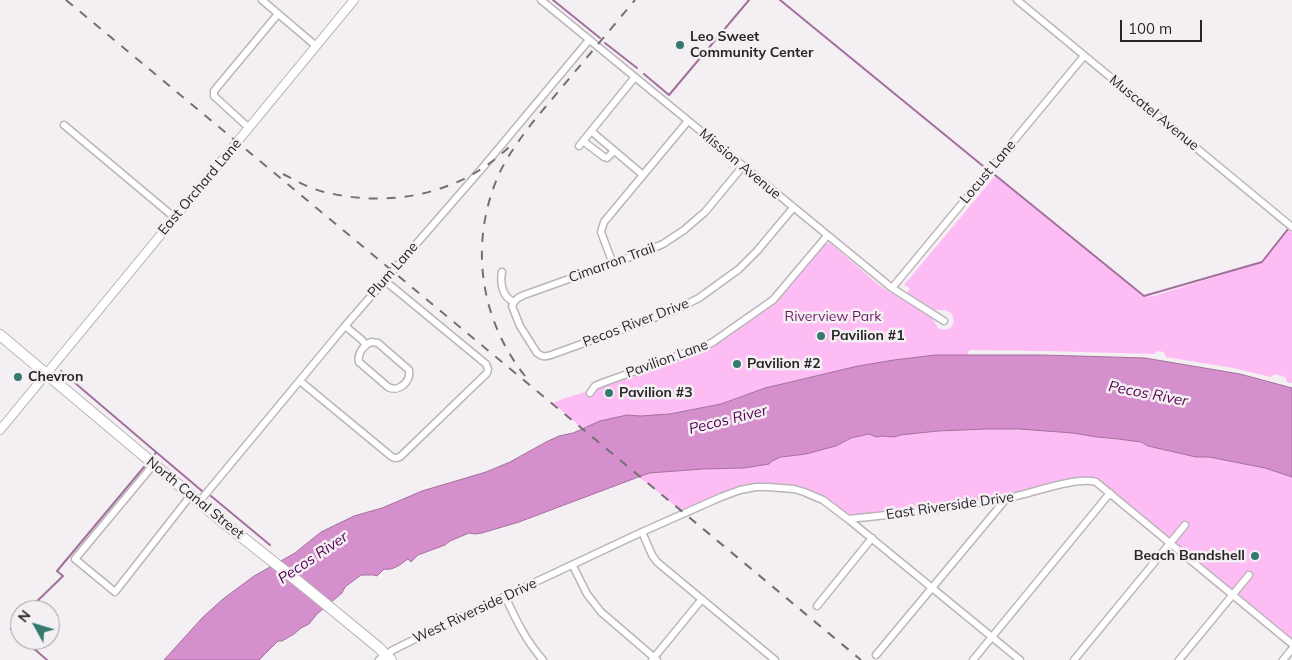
<!DOCTYPE html>
<html>
<head>
<meta charset="utf-8">
<style>
	body { margin:0 }
	#map { position:relative; width:1292px; height:660px; overflow:hidden; background:#f4eff3; font-family:Mulish,sans-serif }
	canvas { display:block }
	.north { position:absolute; left:10px; top:600px; width:50px; height:50px; box-sizing:border-box; background:#f4eff3; border:1px solid #a39fa2; border-radius:50%; rotate:309deg; font-size:14px; font-weight:700; line-height:20px; text-align:center; color:#292628 }
	.north::after { content:''; display:block; margin:auto; width:18px; height:22px; background:#357a6f; clip-path:polygon(50% 0,100% 100%,50% 72%,0 100%) }
	.scale { position:absolute; left:1120px; top:20px; width:82px; height:22px; box-sizing:border-box; border:2px solid #292628; border-top:0; padding-left:6px; font-size:15px; line-height:18px; white-space:nowrap; color:#292628; -webkit-text-stroke:4px #f4eff3; paint-order:stroke }
</style>
</head>
<body>
<div id="map">
<canvas width="1292" height="660"></canvas>
<div class="north">N</div>
<div class="scale">100 m</div>
</div>
<script>
const c = document.querySelector('canvas').getContext('2d');
c.lineJoin = 'round';
function fillPath(path, color) {
  c.fillStyle = color;
  c.fill(path, 'evenodd');
}
function strokePath(path, color, width, dash) {
  c.strokeStyle = color;
  c.lineWidth = width;
  c.lineCap = dash ? 'butt' : 'round';
  c.setLineDash(dash || []);
  c.stroke(path);
}
function write(font, color, halo, rows, align = 'center') {
  c.font = font + ' Mulish,sans-serif';
  c.lineWidth = 5;
  c.setLineDash([]);
  c.textBaseline = 'middle';
  c.strokeStyle = halo;
  c.fillStyle = color;
  for (const [text, x, y, turn = 0] of rows) {
    c.save();
    c.translate(x, y);
    c.rotate((+turn || 0) * Math.PI / 180);
    c.textAlign = isNaN(turn) ? turn : align;
    if (halo) c.strokeText(text, 0, 0);
    c.fillText(text, 0, 0);
    c.restore();
  }
}
fillPath(new Path2D(`
	M995,176l149,121 10,-1 109,-34 25,-32 4,3v150l-5,-1 -2,-5 -10,-3 -4,3 -38,-9 -67,-11 -2,-5 -6,-1 -4,3 -109,-3 -76,-1 -1,5h-32l-132,23 -39,10 -44,16 -68,12h-12l-14,-1 -45,13 -29,-25 12,-5 37,-11 99,-35 13,-6 61,-43 50,-59 4,-1 2,1 49,42 52,32 6,10c12,5 20,-3 13,-15l-6,-3h-10l-28,-17 3,-5 -6,-3z
	M986,429c37,0 76,1 113,8 16,4 34,0 49,9l48,11h13l56,11 27,9v167l-200,-163 -86,18 -158,20 -17,-14 -27,-13 -48,-5 -72,26 -46,-37 11,-3 54,-4 41,-1 28,-7 9,-4 25,-3 30,-8 15,-8 18,-4 7,3 6,-1 12,1 6,-2 19,-3z`), '#fdbcf4');
const water = new Path2D(`
	M936,355h107l102,3 95,16 52,14v89l-27,-9 -56,-11h-13l-48,-11 -7,-4 -23,-3 -21,-2 -24,-4 -54,-4h-33l-48,2 -38,4 -6,2 -12,-1 -6,1 -7,-3 -18,4 -15,8 -30,8 -25,3 -9,4 -3,3 -25,4 -41,1 -54,4 -130,49 -37,11 -7,1 -6,-1 -19,8 -5,4 -27,10 -7,7 -3,-3c-7,5 -15,12 -24,10l-7,7 -3,-1h-13l-16,12 -3,6 -25,21 -8,10 -8,4 -7,6 -12,7h-4l-19,19h-95l39,-43 20,-18 31,-23 41,-23 26,-21 33,-16 28,-8 40,-17 64,-19 24,-10 36,-20 13,-6 14,-3 27,-12 27,-6 14,1 28,-2 52,-10 44,-16 93,-22 36,-6z`);
fillPath(water, '#d68fcd');
strokePath(water, '#a2709c', 1);
strokePath(new Path2D(`
	M553,0l47,38
	M780,0l203,166
	M605,43l32,25
	M644,74l25,21 80,-95
	M995,175l149,121 118,-34 26,-33
	M61,371l95,81
	M155,454l1,-2 46,39
	M211,496l59,49
	M28,610l35,-34 -6,-5 87,-104
	M20,619l-9,10 9,8
	M24,640l23,20`), '#a2709c', 2);
const minor = new Path2D(`
	M262,0l54,46
	M541,0l351,288 52,33
	M1017,0l275,227
	M64,125l111,93
	M249,128l-35,-32v-5l64,-77
	M591,131l52,44
	M583,141l21,16 3,1 7,-7
	M579,146l56,-69
	M613,264l-12,-32 3,-10 84,-101
	M502,272c-2,11 0,25 12,30
	M892,288l192,-232
	M514,302l-2,4 8,20 17,27c5,4 8,4 14,2l122,-44 26,-13 40,-29 18,-18 36,-43
	M514,302l4,-4 6,-3 115,-41 24,-10 21,-14 21,-18 38,-46
	M345,326l17,14 4,5
	M371,342l7,1 31,27c2,11 -10,23 -21,17l-29,-25c-2,-9 5,-17 12,-20z
	M300,381l92,76c4,2 7,1 10,-2l85,-82 1,-4 -2,-5 -102,-84
	M590,393l5,-7 7,-3 103,-37 8,-4 60,-42 54,-64
	M154,464l-79,95 40,33 76,-97
	M199,502l146,-176 139,-160 105,-126
	M848,519l172,141
	M642,532l10,23 5,7 118,98
	M573,566l14,28 14,18 56,48
	M505,596c11,24 21,45 38,64
	M817,606l55,-68
	M876,655l130,-156
	M379,660l14,-10 38,-19 211,-99 79,-35 19,-7 16,-3h12l26,2 10,3 19,8 25,19c52,-5 104,-11 155,-20 24,-4 72,-23 93,-17l196,162
	M652,660l50,-61
	M973,660l137,-167
	M1074,660l111,-135
	M1179,660l70,-85
	M1283,660l9,-11`);
const tertiary = new Path2D(`
	M0,430l354,-430`);
const primary = new Path2D(`
	M0,335l218,183 82,65 78,64 13,13`);
strokePath(minor, '#bab5b9', 9);
strokePath(tertiary, '#bab5b9', 10);
strokePath(primary, '#bab5b9', 12);
strokePath(minor, '#fff', 6);
strokePath(tertiary, '#fff', 8);
strokePath(primary, '#fff', 10);
strokePath(new Path2D(`
	M66,0l795,660
	M283,174c15,8 30,16 46,19 65,15 135,0 183,-49
	M525,376c-46,-58 -56,-134 -26,-202 9,-19 21,-35 33,-51l103,-123`), '#736f72', 2, [9, 9]);
for (const [x, y, r, color] of [
	[680,45,5,"#357a6f"],
	[821,336,5,"#357a6f"],
	[737,364,5,"#357a6f"],
	[18,377,5,"#357a6f"],
	[609,393,5,"#357a6f"],
	[1255,556,5,"#357a6f"]
]) {
  const dot = new Path2D();
  dot.arc(x, y, r, 0, 2 * Math.PI);
  c.fillStyle = color;
  c.fill(dot);
  strokePath(dot, '#f4eff3', 2);
}
write('bold 14px', '#292628', '#f4eff3', [
	["Leo Sweet",690,37],
	["Community Center",690,53],
	["Pavilion #1",831,336],
	["Pavilion #2",747,364],
	["Chevron",28,377],
	["Pavilion #3",619,393],
	["Beach Bandshell",1245,556,"right"]
], 'left');
write('14px', '#292628', '#f4eff3', [
	["Muscatel Avenue",1154,113,39],
	["Mission Avenue",740,164,40],
	["Locust Lane",988,172,-50],
	["East Orchard Lane",200,187,-50],
	["Cimarron Trail",612,263,-20],
	["Plum Lane",393,270,-49],
	["Pecos River Drive",636,323,-21],
	["Pavilion Lane",667,359,-20],
	["North Canal Street",195,498,39],
	["East Riverside Drive",950,506,-8],
	["West Riverside Drive",475,611,-25]
]);
write('14px', '#6d1a67', '#f4eff3', [
	["Riverview Park",833,317]
]);
write('italic 15px', '#580053', '#f4eff3', [
	["Pecos River",1148,394,11],
	["Pecos River",728,420,-14],
	["Pecos River",313,558,-34]
]);
</script>
</body>
</html>
